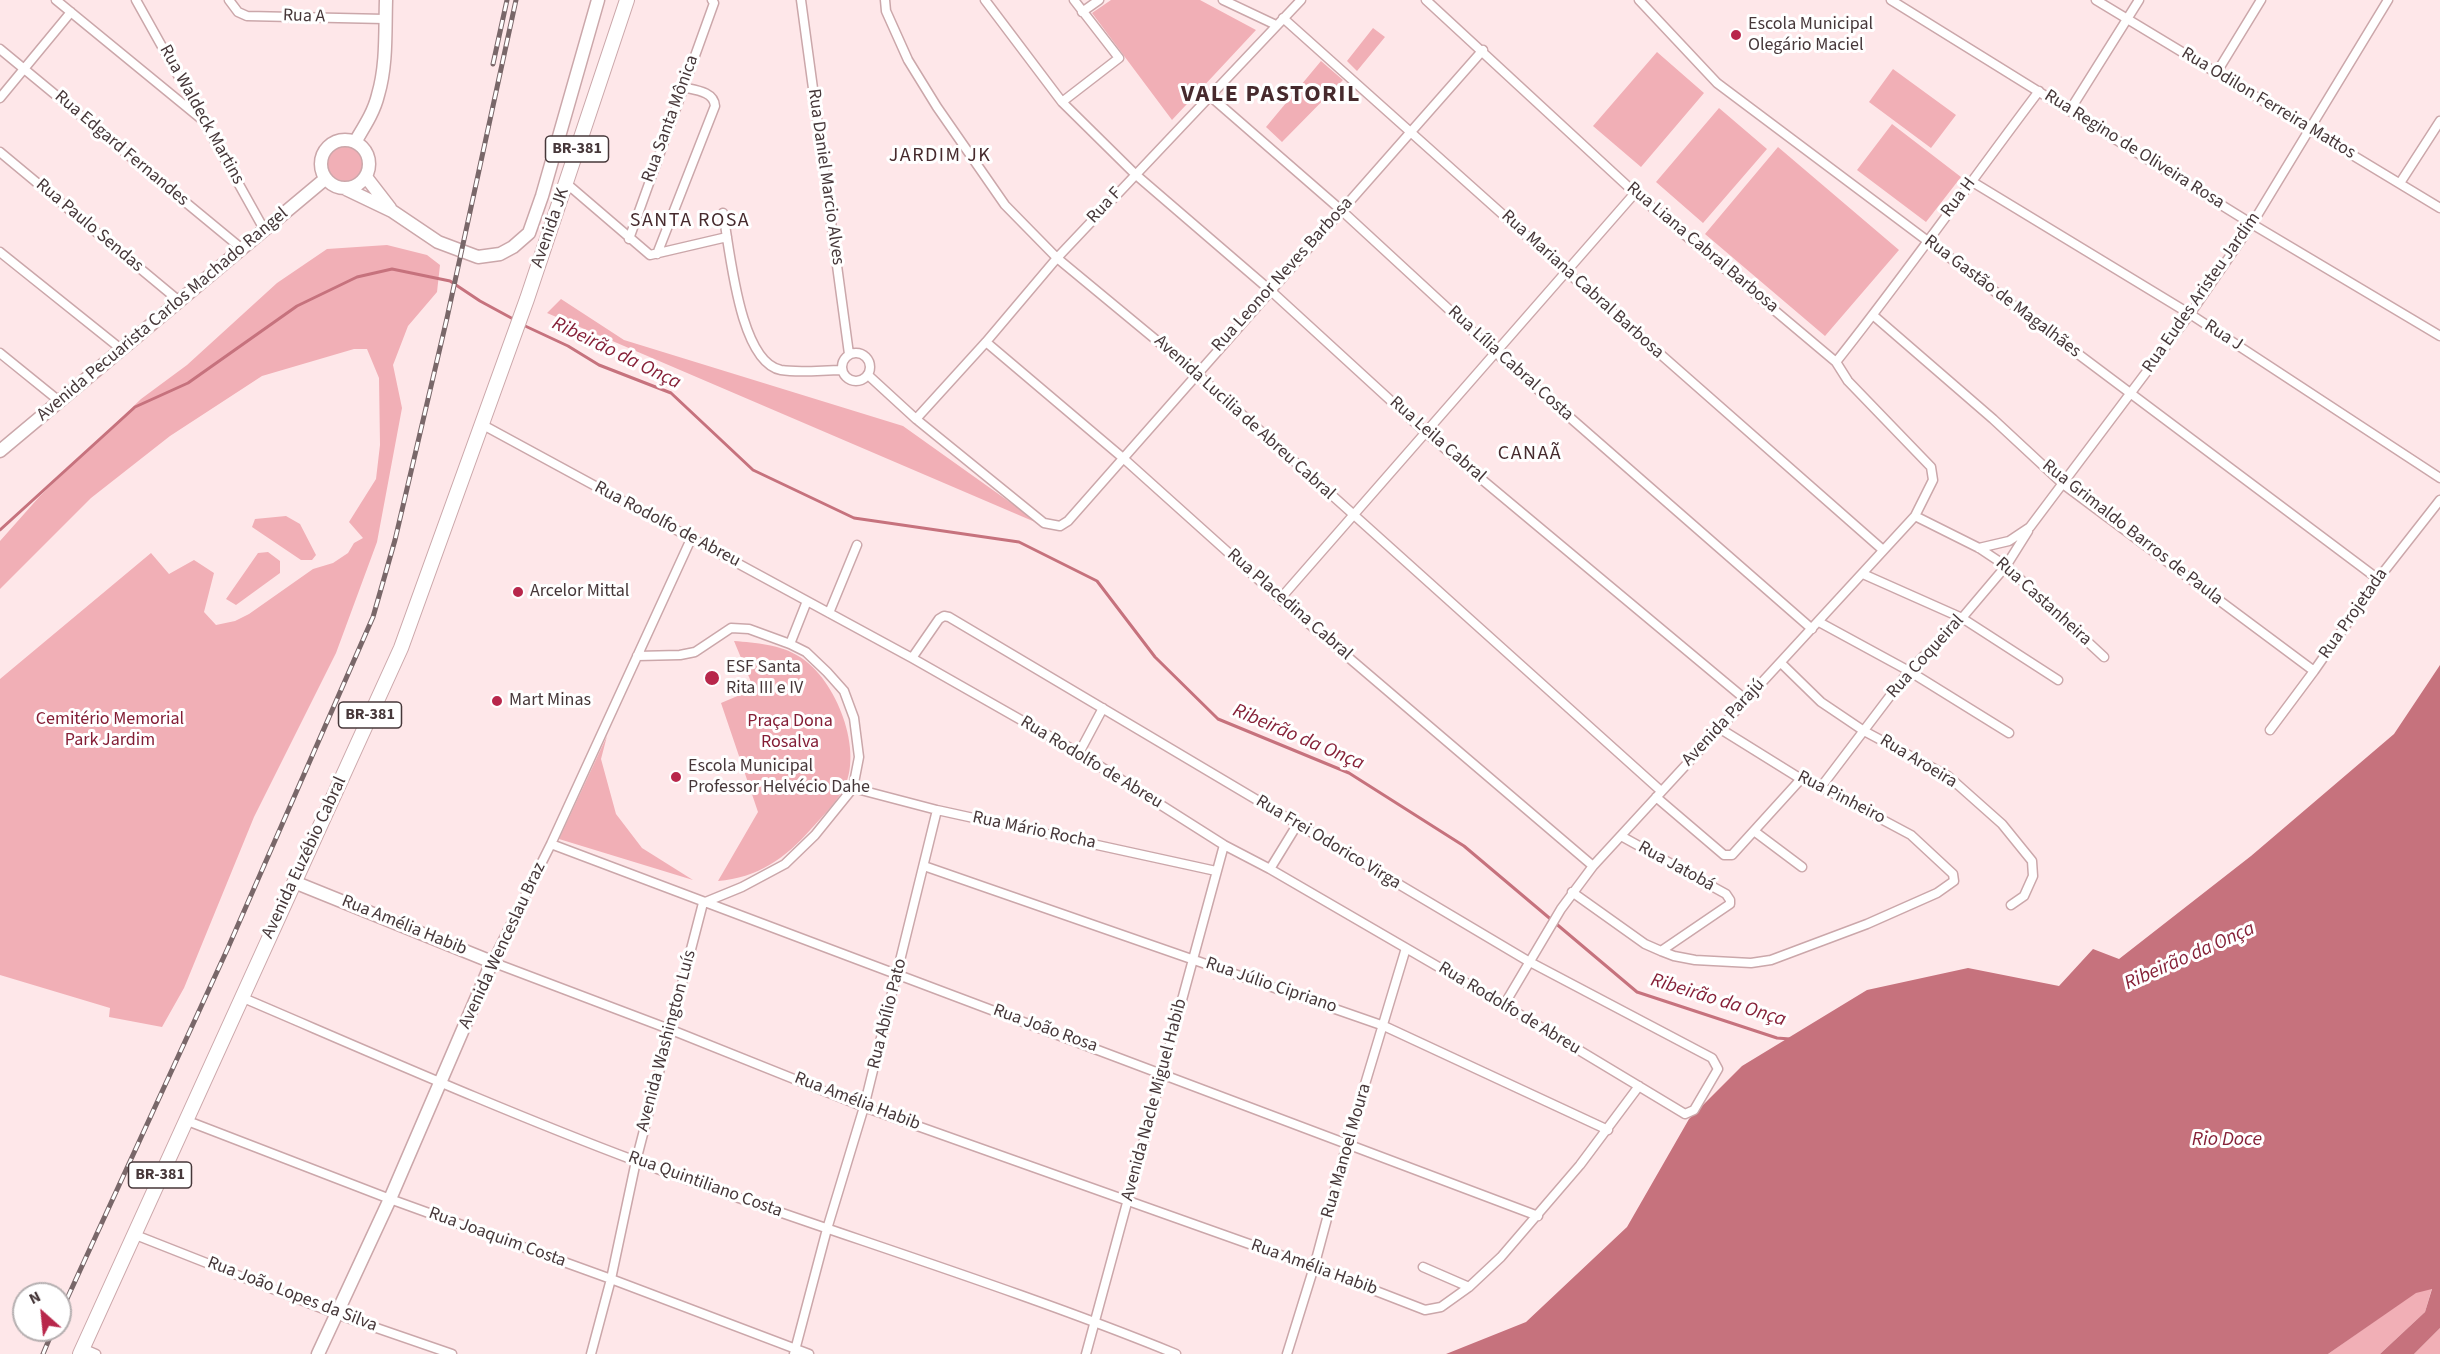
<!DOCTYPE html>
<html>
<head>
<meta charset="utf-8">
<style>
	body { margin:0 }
	#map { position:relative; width:2440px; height:1354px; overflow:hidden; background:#fee7e9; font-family:"Source Sans 3",sans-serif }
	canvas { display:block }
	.north { position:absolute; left:12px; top:1282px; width:60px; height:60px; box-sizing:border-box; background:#fff; border:2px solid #b5afb0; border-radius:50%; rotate:333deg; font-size:16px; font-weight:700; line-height:24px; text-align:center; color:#463739 }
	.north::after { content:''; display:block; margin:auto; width:21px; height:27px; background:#b8274b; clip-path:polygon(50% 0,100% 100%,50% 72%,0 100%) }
</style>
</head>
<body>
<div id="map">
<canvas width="2440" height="1354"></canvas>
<div class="north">N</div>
</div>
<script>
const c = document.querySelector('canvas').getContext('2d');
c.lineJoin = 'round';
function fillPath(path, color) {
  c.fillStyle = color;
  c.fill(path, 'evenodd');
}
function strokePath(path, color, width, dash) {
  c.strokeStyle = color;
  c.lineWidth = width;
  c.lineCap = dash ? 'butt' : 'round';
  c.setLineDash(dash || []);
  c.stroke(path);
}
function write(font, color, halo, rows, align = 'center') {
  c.font = font + ' "Source Sans 3",sans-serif';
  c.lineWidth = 6;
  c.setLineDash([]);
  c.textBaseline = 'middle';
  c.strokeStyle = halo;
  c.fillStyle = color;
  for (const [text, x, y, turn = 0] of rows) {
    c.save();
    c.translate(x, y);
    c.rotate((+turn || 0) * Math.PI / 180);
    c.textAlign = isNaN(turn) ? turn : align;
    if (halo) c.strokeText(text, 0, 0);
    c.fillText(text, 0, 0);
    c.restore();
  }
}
fillPath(new Path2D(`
	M1111,0h89l56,30 -84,90 -80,-107z
	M1373,28l12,9 -28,34 -10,-10z
	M1657,52l47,41 -63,74 -48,-41z
	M1321,61l22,19 -61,62 -16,-15z
	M1893,69l63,46 -25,33 -62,-46z
	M1719,108l48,41 -64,74 -47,-41z
	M1892,124l69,53 -35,45 -69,-52z
	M325 164a20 20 0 1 1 40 0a20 20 0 1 1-40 0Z
	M1778,147l121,103 -74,86 -120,-102z
	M387,245l40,10 13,10 -3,27 -29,34 -15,39 9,43 -25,134 -41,111 -82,164 -70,171 -22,39 -53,-10 1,-9 -110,-33v-296l151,-126 18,21 25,-14 20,13 -10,39 12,13 19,-4 14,-7 64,-45 20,-6 15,-10 6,-10 9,-5 -14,-16 27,-43 4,-34 -1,-67 -12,-29h-13l-92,27 -92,60 -79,62 -91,91v-48l40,-45 101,-97 46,-34 90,-82 50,-34z
	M561,299l63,41 279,86 139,99 -495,-212z
	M286,516l14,8 16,31 -4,5h-11l-49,-33 3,-8z
	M268,552l12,9v12l-44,32 -10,-6 32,-46z
	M734,641c22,2 46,3 66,16 36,22 65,95 43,133 -8,14 -21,27 -32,39 -25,29 -54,49 -93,52l40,-69 -37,-109 33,-14z
	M607,736l-6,23 15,55 26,34 51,32 -134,-41z
	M2432,1288l-7,24 -45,42h-52l88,-62z
	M2440,1328v26h-26z`), '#f1afb6');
fillPath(new Path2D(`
	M2440,665v663l-26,26h-34l45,-42 7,-23 -16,4 -88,61h-882l80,-32 101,-95 62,-108 53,-53 125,-76 101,-22 91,18 34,-37 26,10 132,-103 143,-122z`), '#c6727d');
strokePath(new Path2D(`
	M523,325l45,21 31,19 72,28 82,77 101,48 165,24 78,39 58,76 63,62 131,54 115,73 173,146 140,46 13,1
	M0,530l135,-123 53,-24 109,-77 60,-29 35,-8 58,12 30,20 35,19`), '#c6727d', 3);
const street = new Path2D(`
	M56,0l144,118
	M136,0l129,231
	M229,0l9,12 9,4 138,3
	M801,0l48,354
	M885,0l1,11 22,49 29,47 68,98 52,53 139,115 465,418
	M985,0l77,102 73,72 136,117 154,141 320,267
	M1223,0l53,25
	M1426,0l209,193 201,169 12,19 83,86 2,13 -18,36 -322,350 -32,43 -57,96
	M1639,0l78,83 661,496
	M1891,0l361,224 188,112
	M2096,0l344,208
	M1082,12l17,-12
	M1283,18l284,254 316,278
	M0,49l241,199
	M2217,72l44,-72
	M1210,96l131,114 154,142 317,277
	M0,98l71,-86
	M1062,102l57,-44 -45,-58
	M2070,110l69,-110
	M0,152l178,148
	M1971,181l219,133 250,164
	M566,183l84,72 77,-18
	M2400,183l40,-62
	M723,213c7,36 16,149 58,157 19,3 42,0 60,0
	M629,239l85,-236 -2,-3
	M0,252l121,97
	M657,254l58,-148c-1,-15 -21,-16 -33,-19
	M1874,316l119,103 70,65 251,187
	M986,342l137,116 157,141 313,267
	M842 367a14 14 0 1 1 28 0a14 14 0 1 1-28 0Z
	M0,353l58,47
	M1836,362c70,-88 135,-181 203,-271
	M868,375l48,44 128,104 16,3 8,-5 415,-471
	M916,419l70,-77 71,-84 244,-258
	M483,425l429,233 167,95 145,92 46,24 234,136 181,109 9,-4 24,-41 -6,-11 -184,-97 -579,-344 -5,-1 -5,3 -27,39
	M1915,516l64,32 27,18 98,91
	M691,539l-140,305 -59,118 177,67 195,78 450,160 111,43 16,-3 28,-20 32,-30 79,-92 59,-79
	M1979,548l30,-7 21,-14 160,-213 62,-90 136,-224
	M1863,574l99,44 96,62
	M1280,599l355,-406
	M829,613l28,-68
	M1819,622l90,49 100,62
	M790,644l17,-43
	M1781,663l40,39 43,29 84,45 54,48 30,37 1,15 -9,20 -13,9
	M2270,730l44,-59 64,-92 62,-79
	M1079,753l24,-45
	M1821,787l88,-116 53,-53 44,-52 22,-35
	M853,788l84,22 279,61
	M1656,797l68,58h8l69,-76
	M1754,831l48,36
	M1621,836l105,58 4,6v4l-69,47
	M551,844l987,372
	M924,866l460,160 224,104
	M1270,869l27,-44
	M1572,892l73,52 16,7 13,5 21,4 56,3 20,-3 96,-36 70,-31 17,-12 -1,-7 -42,-39 -90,-48 -20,-8 -82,-51
	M241,997c131,56 262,114 395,164 179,67 363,121 540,193
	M185,1120l205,79 221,80 198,75
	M133,1234l203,80 116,40
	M1423,1267l46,20
	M82,1348l14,6
	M591,1354l20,-75 25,-118 67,-258 39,-16 43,-23 30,-29 38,-47 6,-31 -5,-39 -10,-27 -17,-19 -21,-20 -16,-8 -41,-15 -18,-1 -36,24 -15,3 -43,1
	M794,1354l33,-125 37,-122 73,-297
	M1086,1354l138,-509
	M1287,1354l27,-87 33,-123 59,-196`);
const secondary = new Path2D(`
	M321 164a24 24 0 1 1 48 0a24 24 0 1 1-48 0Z
	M355,142c9,-15 19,-30 23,-47 9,-30 7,-64 8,-95
	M366,177l24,31
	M346,189l46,22 46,31 40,15 22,-3 13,-7 16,-14 13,-37 56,-196
	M0,451l325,-272
	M294,882l198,80 -102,237 -72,155`);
const primary = new Path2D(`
	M80,1354l321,-706 126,-349 100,-299`);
strokePath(street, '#cba7aa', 11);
strokePath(secondary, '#cba7aa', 15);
strokePath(primary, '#cba7aa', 16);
strokePath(street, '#fff', 8);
strokePath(secondary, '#fff', 12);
strokePath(primary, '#fff', 14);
const rail = new Path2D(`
	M493,64l14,-64
	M60,1314l167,-364 146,-333 22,-77 52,-222 69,-318
	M43,1354l10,-24`);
strokePath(rail, '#796769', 5);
strokePath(rail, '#fff', 3, [9]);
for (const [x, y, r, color] of [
	[1736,35,6,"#b8274b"],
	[518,592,6,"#b8274b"],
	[712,678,8,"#b8274b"],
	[497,701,6,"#b8274b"],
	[676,777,6,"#b8274b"]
]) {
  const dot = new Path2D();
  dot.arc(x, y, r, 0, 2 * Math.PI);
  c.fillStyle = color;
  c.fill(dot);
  strokePath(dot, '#fff', 2);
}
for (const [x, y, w] of [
	[577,149,63],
	[370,715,63],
	[160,1175,63]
]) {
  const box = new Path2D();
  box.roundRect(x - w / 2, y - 13, w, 26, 4.5);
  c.fillStyle = '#fff';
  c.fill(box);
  strokePath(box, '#463739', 1.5);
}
write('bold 16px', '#463739', null, [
	["BR-381",577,149],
	["BR-381",370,715],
	["BR-381",160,1175]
]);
write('18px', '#463739', '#fff', [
	["Rua A",304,17,2],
	["Rua Odilon Ferreira Mattos",2268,104,31],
	["Rua Waldeck Martins",201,115,61],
	["Rua Santa Mônica",671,119,-70],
	["Rua Edgard Fernandes",121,149,40],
	["Rua Regino de Oliveira Rosa",2134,150,32],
	["Rua Daniel Marcio Alves",825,177,82],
	["Rua H",1959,198,-53],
	["Rua F",1105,206,-47],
	["Rua Paulo Sendas",89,226,40],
	["Avenida JK",551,228,-71],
	["Rua Liana Cabral Barbosa",1702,248,40],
	["Rua Leonor Neves Barbosa",1283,275,-48],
	["Rua Mariana Cabral Barbosa",1582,285,42],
	["Rua Eudes Aristeu Jardim",2202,293,-55],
	["Rua Gastão de Magalhães",2002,297,37],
	["Avenida Pecuarista Carlos Machado Rangel",163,315,-40],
	["Rua J",2223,336,33],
	["Rua Lília Cabral Costa",1510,364,42],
	["Avenida Lucilia de Abreu Cabral",1244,418,42],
	["Rua Leila Cabral",1437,440,41],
	["Rua Rodolfo de Abreu",667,525,28],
	["Rua Grimaldo Barros de Paula",2132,533,38],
	["Rua Castanheira",2043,602,42],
	["Rua Placedina Cabral",1289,605,41],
	["Rua Projetada",2354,614,-55],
	["Rua Coqueiral",1926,657,-48],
	["Avenida Parajú",1724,723,-47],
	["Rua Aroeira",1918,762,31],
	["Rua Rodolfo de Abreu",1091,763,31],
	["Rua Pinheiro",1841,798,27],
	["Rua Mário Rocha",1034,831,12],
	["Rua Frei Odorico Virga",1328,843,31],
	["Avenida Euzébio Cabral",305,858,-65],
	["Rua Jatobá",1676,867,29],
	["Rua Amélia Habib",404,926,22],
	["Avenida Wenceslau Braz",503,946,-65],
	["Rua Júlio Cipriano",1271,986,19],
	["Rua Rodolfo de Abreu",1509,1009,31],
	["Rua Abílio Pato",888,1014,-76],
	["Rua João Rosa",1045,1029,20],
	["Avenida Washington Luís",667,1041,-75],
	["Avenida Nacle Miguel Habib",1155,1100,-75],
	["Rua Amélia Habib",857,1102,21],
	["Rua Manoel Moura",1347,1151,-74],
	["Rua Quintiliano Costa",705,1185,20],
	["Rua Joaquim Costa",497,1238,20],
	["Rua Amélia Habib",1314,1268,20],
	["Rua João Lopes da Silva",292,1295,21]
]);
write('18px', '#463739', '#fff', [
	["Escola Municipal",1748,25],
	["Olegário Maciel",1748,46],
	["Arcelor Mittal",530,592],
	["ESF Santa",726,668],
	["Rita III e IV",726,689],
	["Mart Minas",509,701],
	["Escola Municipal",688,767],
	["Professor Helvécio Dahe",688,788]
], 'left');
write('18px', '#831d35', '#fff', [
	["Cemitério Memorial",110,720],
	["Park Jardim",110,741],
	["Praça Dona",790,722],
	["Rosalva",790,743]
]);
c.letterSpacing = '1.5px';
write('20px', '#462a2d', '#fff', [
	["JARDIM JK",940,157],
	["SANTA ROSA",690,222],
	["CANAÃ",1530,455]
]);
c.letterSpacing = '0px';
write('italic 20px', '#862138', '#fff', [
	["Ribeirão da Onça",616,354,26],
	["Ribeirão da Onça",1298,738,23],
	["Ribeirão da Onça",2190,957,-24],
	["Ribeirão da Onça",1718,1001,17],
	["Rio Doce",2227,1141]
]);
c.letterSpacing = '1.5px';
write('bold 24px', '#462a2d', '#fff', [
	["VALE PASTORIL",1271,96]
]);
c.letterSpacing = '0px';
</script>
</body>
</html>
